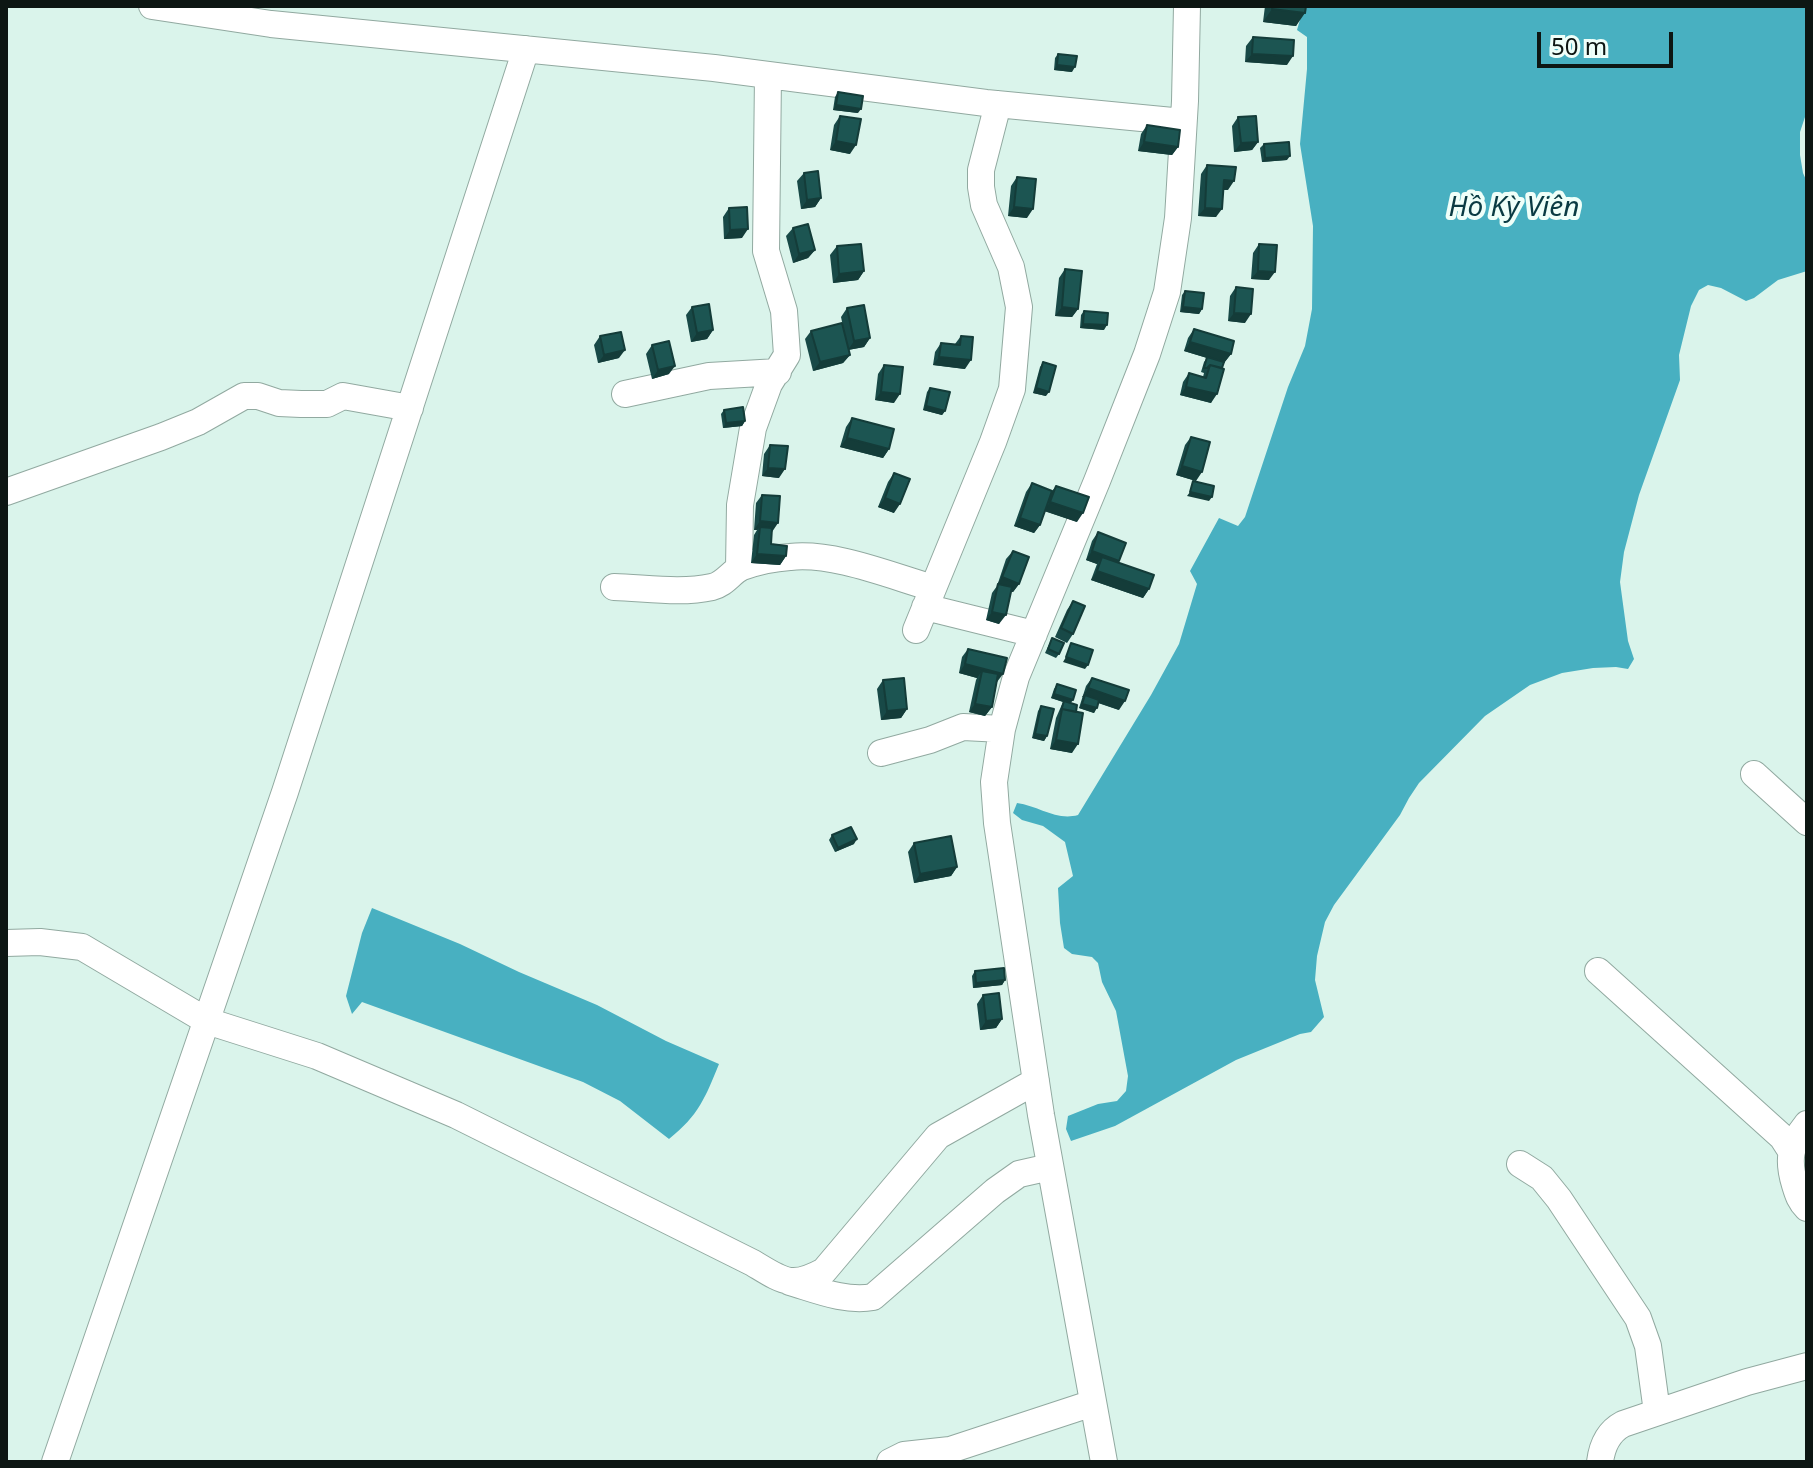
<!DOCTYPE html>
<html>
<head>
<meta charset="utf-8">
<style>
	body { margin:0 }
	#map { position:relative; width:1813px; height:1468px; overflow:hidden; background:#daf4eb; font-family:"Noto Sans",sans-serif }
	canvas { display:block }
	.frame { position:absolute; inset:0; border:8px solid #0d1613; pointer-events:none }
	.scale { position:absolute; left:1537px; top:32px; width:136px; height:36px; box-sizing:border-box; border:4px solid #0d1613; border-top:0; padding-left:10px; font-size:24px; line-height:28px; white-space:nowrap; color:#0d1613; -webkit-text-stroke:6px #effff9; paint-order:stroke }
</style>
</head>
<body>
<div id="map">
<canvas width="1813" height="1468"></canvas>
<div class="frame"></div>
<div class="scale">50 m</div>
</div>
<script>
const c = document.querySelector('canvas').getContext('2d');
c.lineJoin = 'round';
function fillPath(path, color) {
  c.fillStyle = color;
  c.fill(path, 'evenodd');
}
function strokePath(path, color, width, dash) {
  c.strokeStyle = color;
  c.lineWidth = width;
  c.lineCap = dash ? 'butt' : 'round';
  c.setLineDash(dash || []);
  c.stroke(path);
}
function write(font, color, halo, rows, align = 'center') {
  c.font = font + ' "Noto Sans",sans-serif';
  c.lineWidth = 8;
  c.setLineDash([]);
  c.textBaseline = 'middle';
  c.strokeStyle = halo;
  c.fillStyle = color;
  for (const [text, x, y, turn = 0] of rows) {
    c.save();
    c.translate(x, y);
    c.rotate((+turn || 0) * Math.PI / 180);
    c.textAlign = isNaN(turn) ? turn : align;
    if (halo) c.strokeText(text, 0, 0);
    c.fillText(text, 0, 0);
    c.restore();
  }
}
fillPath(new Path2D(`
	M1304,6h503v105l-7,21v23l3,18 4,9v89l-29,9 -24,18 -8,3 -25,-13 -13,-3 -9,5 -8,16 -12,49 1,25 -41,115 -15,57 -4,30 8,59 6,18 -6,10 -12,-2 -23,1 -31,5 -32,12 -45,31 -66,67 -10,15 -9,17 -66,90 -9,17 -8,34 -2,24 9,37 -13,15 -11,2 -64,26 -121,66 -44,15 -5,-12 2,-13 30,-12 19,-3 9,-10 2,-15 -12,-65 -14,-29 -4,-19 -6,-6 -20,-3 -8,-6 -4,-25 -2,-35 15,-12 -8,-34 -22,-16 -21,-6 -9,-7 4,-10c22,3 39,18 61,12l73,-120 28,-51 18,-60 -7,-13 29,-53 19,8 7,-9 43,-130 17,-41 7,-37 1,-83 -13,-82 7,-75v-32l-10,-7z
	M372,908l88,36 59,28 78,33 69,36 53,23c-14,34 -20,51 -50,75l-49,-38 -37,-19 -221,-80 -10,12 -6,-18 16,-63z`), '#48b0c1');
const minor = new Path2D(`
	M152,6l119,18 443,44 272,35 197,19
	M625,394l84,-18 69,-4
	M6,492l155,-55 37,-15 46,-26h14l21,7 22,1h26l16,-8 67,12
	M739,568l1,-63 13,-77 16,-44 18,-29 -3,-44 -18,-60 2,-176
	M614,587c32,1 67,7 98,0 13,-3 19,-15 30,-20 14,-5 33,-9 48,-10 44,-5 101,19 143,31
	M925,607l109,27
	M916,630l77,-188 19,-53 7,-82 -8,-40 -27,-62 -3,-18v-17l17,-66
	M881,753l49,-13 33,-13 39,2
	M1754,774l53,48
	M6,943l34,-1 42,5 125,74 110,35 139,59 297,148c30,18 38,26 71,8l114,-135 98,-55
	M1598,971l184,166 9,14
	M1807,1124c-17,21 -20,35 -12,61 3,10 5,16 12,23
	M1520,1164l22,14 17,21 79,119 10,28 9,66
	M790,1282c27,8 55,20 83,15l122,-106 24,-17 31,-7
	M55,1462l230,-670 241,-743
	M890,1462l14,-7 46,-5 143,-47
	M1104,1462l-63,-347 -44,-292 -3,-41 8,-53 14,-52 81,-196 50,-127 20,-62 11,-74 7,-117 2,-95
	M1600,1462c2,-16 8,-30 23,-38l124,-42 60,-16`);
strokePath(minor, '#91a9a0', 28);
strokePath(minor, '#fff', 26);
fillPath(new Path2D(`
	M1265,6h41l-10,20 -33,-4z
	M1253,37l34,28 -42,-3 1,-16z
	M1058,54l14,18 -18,-2 1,-12z
	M838,92l20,21 -25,-3 2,-13z
	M840,116l10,38 -20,-4 4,-25z
	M1238,117l20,25 -6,8 -18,2 -2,-26z
	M1147,125l31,22 -6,8 -34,-4 3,-17z
	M1264,144l23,16 -25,2 -2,-14z
	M1207,165l21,25h-5l-7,27 -18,-1 3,-42z
	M804,173l17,25 -6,9 -14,2 -4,-28z
	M1017,177l10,41 -19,-2 3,-30z
	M729,208l13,30 -18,1 -1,-22z
	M793,228l22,22 -7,8 -15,5 -7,-27z
	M1259,244l10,36 -18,-1 2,-26z
	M837,246l27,25 -6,9 -25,3 -3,-28z
	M1065,269l13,40 -6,8 -17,-1 4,-38z
	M1236,287l9,36 -17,-2 2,-25z
	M1185,291l17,18 -3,5 -19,-2 2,-17z
	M692,307l21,23 -6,9 -16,3 -5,-27z
	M847,308l23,30 -6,9 -16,3 2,5 -7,8 -30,8 -8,-32 6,-8 35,9 -5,-23z
	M1084,311l20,19 -24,-2 1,-13z
	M1194,329l37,25 -7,9h-1l-12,40 -31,-8 3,-13 6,-9 14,4 1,-4 -3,-1 3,-10 3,-4 -23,-7 4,-13z
	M600,336l19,22 -21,5 -4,-18z
	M961,336l4,33 -32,-4 2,-13 6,-9 14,1z
	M652,345l17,29 -17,5 -6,-25z
	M1043,362l3,34 -13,-3 7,-26z
	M884,365l10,38 -19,-3 3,-26z
	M930,388l15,23 -3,4 -19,-5 4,-18z
	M724,410l21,11 -3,5 -19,2 -2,-14z
	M852,418l37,31 -6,9 -43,-11 6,-20z
	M1191,437l5,44 -20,-6 9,-30z
	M770,445l9,33 -17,-2 2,-22z
	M894,473v40l-16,-6 10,-25z
	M1032,483l20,8 4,-5 21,36 -32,-11 -5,14 -6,8 -20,-7 12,-34z
	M762,495l10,36 -1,13 15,12 -6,9 -29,-2 3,-28 3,-5h-3l2,-27z
	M1098,532l20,31 31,26 -6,9 -52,-18 6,-16 -11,-4 6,-19z
	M1013,551l6,33 -6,8h-2l-12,32 -13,-4 6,-27 5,-7 9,-27z
	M1073,601v33l-6,9 -12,-6 12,-27z
	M1052,638l7,16 -3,4 -11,-5z
	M968,649l29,33 -5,25 -7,9 -16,-4 7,-32 1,-2 -18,-5 3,-16z
	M1092,678l27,32 -21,-7 -4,10 -15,-5 7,-22z
	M883,680l24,29 -6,9 -20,2 -4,-31z
	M1057,684l19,28 -4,41 -22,-4 6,-31 7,-16 -12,-4 3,-9z
	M1041,706l6,30 -3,5 -12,-3 6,-27z
	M832,835l22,9 -19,8 -6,-12z
	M914,843l43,24 -6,9 -37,7 -6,-31z
	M975,971l30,9 -3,5 -29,3 -1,-12z
	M983,995l19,24 -6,9 -16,2 -3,-26z`), '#184947');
fillPath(new Path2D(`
	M1272,9l33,4 -9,13 -33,-4z
	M1252,54l41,2 -6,9 -42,-3z
	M1057,65l18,2 -3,5 -18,-2z
	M836,105l25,4 -3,4 -25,-3z
	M836,141l20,4 -6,9 -20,-4z
	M1144,142l34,5 -6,8 -34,-4z
	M1258,142l-6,8 -18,2 7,-9z
	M1290,156l-3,4 -25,2 3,-4z
	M1224,180l10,1 -6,9 -11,-1z
	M821,198l-6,9 -14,2 6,-9z
	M1014,207l19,2 -6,9 -19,-2z
	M1205,208l17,1 -6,8 -18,-1z
	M748,229l-6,9 -18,1 6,-9z
	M815,250l-7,8 -15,5 6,-9z
	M864,271l-6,9 -25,3 6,-9z
	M1258,271l17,1 -6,8 -18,-1z
	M1062,307l16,2 -6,8 -17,-1z
	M1183,307l19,2 -3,5 -19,-2z
	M1234,313l17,1 -6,9 -17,-2z
	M1083,324l24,1 -3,5 -24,-2z
	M713,330l-6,9 -16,3 6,-9z
	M870,338l-6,9 -16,3 6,-9z
	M1190,342l41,12 -7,9 -40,-12z
	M625,350l-6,8 -21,5 6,-8z
	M850,355l-7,8 -30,8 7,-9z
	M939,357l32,3 -6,9 -32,-4z
	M675,366l-6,8 -17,5 6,-9z
	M1186,387l31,7 -6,9 -31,-8z
	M1036,388l13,4 -3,4 -13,-3z
	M881,392l19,2 -6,9 -19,-3z
	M926,406l19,5 -3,4 -19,-5z
	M745,421l-3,5 -19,2 3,-5z
	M847,438l42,11 -6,9 -43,-11z
	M1182,466l20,6 -6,9 -20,-6z
	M768,468l17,1 -6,9 -17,-2z
	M1190,492l22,5 -3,4 -22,-5z
	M885,498l15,6 -6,9 -16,-6z
	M1050,502l33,11 -6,9 -33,-11z
	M1020,518l20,7 -6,8 -20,-7z
	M760,521l18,2 -6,9 -12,-5 -3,3h-3z
	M1092,551l27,10 -6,9 -11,-13 -5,7 -11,-4z
	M757,554l29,2 -6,9 -29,-2z
	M1097,571l52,18 -6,9 -52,-18z
	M1002,577l17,7 -6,8 -15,-5v-3l-2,2z
	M992,612l14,3 -7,9 -13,-4z
	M1066,657l22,8 -3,4 -22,-7z
	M965,664l38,10 -6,8 -17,-4 2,-7 -5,7 -18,-5z
	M1088,688l37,13 -6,9 -37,-13z
	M1054,694l19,6 -3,4 -19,-6z
	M975,704l17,3 -7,9 -16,-4z
	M1082,704l15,4 -3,5 -15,-5z
	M907,709l-6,9 -20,2 6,-9z
	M1035,734l12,2 -3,5 -12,-3z
	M1056,740l22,4 -6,9 -22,-4z
	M857,839l-3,5 -19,8 3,-4z
	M957,867l-6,9 -37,7 6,-9z
	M1005,980l-3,5 -29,3 3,-5z
	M1002,1019l-6,9 -16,2 6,-9z`), '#143c39');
const building = new Path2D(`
	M1273,6h33l-1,7 -33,-4z
	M1253,37l41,3 -1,16 -41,-2z
	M1058,54l19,2 -2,11 -18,-2z
	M838,92l25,4 -2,13 -25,-4z
	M840,116l21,3 -5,26 -20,-4z
	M1256,116l2,26 -17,1 -3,-26z
	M1147,125l33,5 -2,17 -34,-5z
	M1289,142l1,14 -25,2 -1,-14z
	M1207,165l29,2 -2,14 -10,-1 -2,29 -17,-1z
	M818,171l3,27 -14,2 -3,-27z
	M1017,177l19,2 -3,30 -19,-2z
	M747,207l1,22 -18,1 -1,-22z
	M808,224l7,26 -16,4 -6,-26z
	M861,244l3,27 -25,3 -2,-28z
	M1259,244l18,1 -2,27 -17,-1z
	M1065,269l17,2 -4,38 -16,-2z
	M1236,287l17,2 -2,25 -17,-1z
	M1185,291l19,2 -2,16 -19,-2z
	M709,304l4,26 -16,3 -5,-26z
	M864,305l6,33 -16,3 -7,-33z
	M1084,311l24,2 -1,12 -24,-1z
	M842,323l8,32 -30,7 -9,-31z
	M1194,329l40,12 -3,13 -41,-12z
	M621,332l4,18 -21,5 -4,-19z
	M961,336l12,1 -2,23 -32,-3 2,-14 19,2z
	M669,341l6,25 -17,4 -6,-25z
	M1207,357l17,5 -2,6 -12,-3 -3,3h-3z
	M1043,362l13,4 -7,26 -13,-4z
	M884,365l19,2 -3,27 -19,-2z
	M1210,365l14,4 -7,25 -31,-7 3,-14 17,5z
	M930,388l20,4 -5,19 -19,-5z
	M743,407l2,14 -19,2 -2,-13z
	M852,418l42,11 -5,20 -42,-11z
	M1191,437l19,5 -8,30 -20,-6z
	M770,445l18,1 -3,23 -17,-1z
	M894,473l16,6 -10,25 -15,-6z
	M1193,481l21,5 -2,11 -22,-5z
	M1032,483l20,8 -12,34 -20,-7z
	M1056,486l33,11 -6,16 -33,-11z
	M762,495l18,1 -2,27 -18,-2z
	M760,527l12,1 -1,16 16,2 -1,10 -29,-2z
	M1098,532l28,11 -7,18 -27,-10z
	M1013,551l16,6 -10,27 -17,-7z
	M1102,557l52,18 -5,14 -52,-18z
	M998,584l14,3 -6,28 -14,-3z
	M1073,601l12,5 -12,28 -12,-6z
	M1052,638l12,5 -5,11 -11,-5z
	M1071,643l22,7 -5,15 -22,-8z
	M968,649l39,9 -4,16 -38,-10z
	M982,671l16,3 -6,33 -17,-3z
	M904,678l3,31 -20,2 -4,-31z
	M1092,678l37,12 -4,11 -37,-13z
	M1057,684l19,6 -3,10 -19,-6z
	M1085,695l14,5 -2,8 -15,-4z
	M1064,701l13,4 -1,7 -14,-3 -1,2z
	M1041,706l13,3 -7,27 -12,-2z
	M1062,709l21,4 -5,31 -22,-4z
	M851,827l6,12 -19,9 -6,-13z
	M951,836l6,31 -37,7 -6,-31z
	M1004,968l1,12 -29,3 -1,-12z
	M999,993l3,26 -16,2 -3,-26z`);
fillPath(building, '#1c5552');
strokePath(building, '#143c39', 2);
write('italic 28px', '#0a3b43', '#effff9', [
	["Hồ Kỳ Viên",1514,208]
]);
</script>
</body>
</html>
